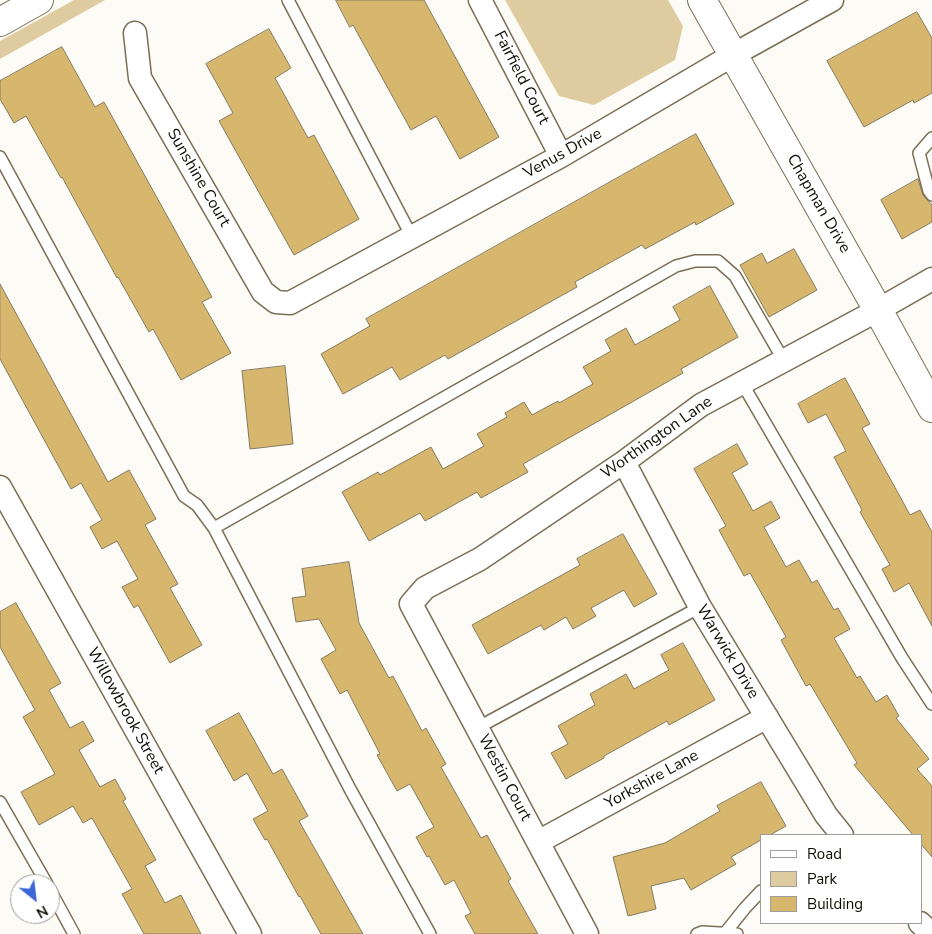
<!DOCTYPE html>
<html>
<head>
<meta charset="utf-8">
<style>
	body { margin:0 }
	#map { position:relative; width:932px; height:934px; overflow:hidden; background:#fdfbf5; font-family:"Nunito Sans",sans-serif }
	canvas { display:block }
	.legend { position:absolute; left:760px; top:834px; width:162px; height:90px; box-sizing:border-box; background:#fff; border:1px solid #9f9e9b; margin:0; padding:6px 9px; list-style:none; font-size:15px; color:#100c04 }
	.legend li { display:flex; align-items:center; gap:10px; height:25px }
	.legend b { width:25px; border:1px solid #9f9e9b }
	.north { position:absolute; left:10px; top:874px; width:50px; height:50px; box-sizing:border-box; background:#fff; border:1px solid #9f9e9b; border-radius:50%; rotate:151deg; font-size:14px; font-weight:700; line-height:20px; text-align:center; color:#100c04 }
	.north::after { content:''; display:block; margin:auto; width:18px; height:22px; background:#3e65d7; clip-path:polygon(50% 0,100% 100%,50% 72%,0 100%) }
</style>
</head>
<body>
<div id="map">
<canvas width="932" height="934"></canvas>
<ul class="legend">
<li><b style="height:6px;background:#fff"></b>Road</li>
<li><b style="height:14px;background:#dfcba0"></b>Park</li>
<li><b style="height:14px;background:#d7b76d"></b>Building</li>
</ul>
<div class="north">N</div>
</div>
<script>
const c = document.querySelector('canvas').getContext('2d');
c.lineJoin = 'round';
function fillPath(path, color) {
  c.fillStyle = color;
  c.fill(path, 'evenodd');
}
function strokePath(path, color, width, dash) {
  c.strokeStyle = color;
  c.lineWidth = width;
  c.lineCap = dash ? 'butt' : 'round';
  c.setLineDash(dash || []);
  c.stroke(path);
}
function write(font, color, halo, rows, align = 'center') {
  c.font = font + ' "Nunito Sans",sans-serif';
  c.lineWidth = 4.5;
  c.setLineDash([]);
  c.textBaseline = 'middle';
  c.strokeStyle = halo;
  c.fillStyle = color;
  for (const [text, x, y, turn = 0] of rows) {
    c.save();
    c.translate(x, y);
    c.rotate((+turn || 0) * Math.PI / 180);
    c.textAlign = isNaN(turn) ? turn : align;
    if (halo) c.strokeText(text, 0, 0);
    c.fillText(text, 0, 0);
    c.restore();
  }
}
fillPath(new Path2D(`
	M74,0h31l-105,59v-18z
	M505,0h163l15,26 -8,34 -81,45 -35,-9z`), '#dfcba0');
const building = new Path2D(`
	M336,0h88l75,137 -39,22 -24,-43 -25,14 -58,-105 -3,2z
	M917,12l15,26v55l-18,10 -1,-3 -49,27 -37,-66z
	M269,29l22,39 -16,10 33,60 6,-3 45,84 -65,36 -75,-134 14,-8 -27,-49z
	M62,47l33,60 9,-5 108,195 -10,5 29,51 -50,27 -28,-51 -4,3 -31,-55 -1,1 -55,-101 -1,1 -35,-62 -12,7 -14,-24v-18z
	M696,134l38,70 -38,21 -1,-3 -50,27 -3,-4 -67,37 2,5 -129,72 -3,-4 -45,25 -8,-13 -49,27 -22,-40 49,-28 -4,-7z
	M918,179l5,16 9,10v17l-30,17 -21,-39z
	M794,249l23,41 -48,27 -29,-52 22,-12 5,10z
	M0,284l108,198 21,-12 27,49 -11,6 33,59 -8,4 32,57 -32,18 -32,-58 -4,3 -12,-21 16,-8 -21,-38 -15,8 -12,-22 12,-7 -21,-37 -10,6 -71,-130z
	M710,286l28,51 -57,32 2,4 -160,91 5,8 -47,26 -4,-6 -52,29 -5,-8 -51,28 -27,-49 36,-20 2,3 51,-28 12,22 41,-23 -7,-12 30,-17 -2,-4 19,-11 8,13 26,-14 1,2 34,-19 -10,-17 28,-16 -6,-11 21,-12 9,17 45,-25 -7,-13z
	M285,366l8,78 -43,5 -8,-78z
	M845,378l25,46 -8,4 35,63 13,24 10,-5 12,22v94l-23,-43 -15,9 -12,-23 8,-4 -30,-53 2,-2 -28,-53 12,-6 -20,-37 -18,9 -10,-19z
	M737,444l11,20 -16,9 21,38 18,-10 9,17 -16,9 22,40 13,-7 13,23 5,-3 17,30 4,-2 12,21 -16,9 23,40 3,-2 16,26 11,-7 12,21 -3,2 33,41 -12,10 15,17v71l-11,-13v-9h-8l-59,-70 3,-2 -47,-79 -4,2 -25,-46 5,-3 -36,-64 -6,3 -25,-46 7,-4 -32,-57z
	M623,534l34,60 -23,13 -10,-17 -33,18 5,8 -23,13 -7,-12 -22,13 -3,-5 -53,29 -16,-29 108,-60 -3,-6z
	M349,562l10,61 30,55 4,-2 29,55 4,-3 20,36 -5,3 40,71 6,-3 24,44 -3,2 30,53h-63l-10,-18 6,-3 -17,-33 -9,5 -16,-29 -2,1 -11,-20 18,-10 -24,-43 -13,7 -20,-36 3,-1 -33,-64 -7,4 -19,-35 15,-9 -17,-31 -23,3 -4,-24 14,-2 -4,-27z
	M16,603l45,80 -12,7 21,38 13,-7 11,20 -15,9 21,37 15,-8 11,20 -3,2 33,59 -11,6 20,37 16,-8 20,39h-57l-22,-40 10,-5 -40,-71 -9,5 -10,-17 -34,19 -18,-33 34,-18 -32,-57 12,-7 -35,-63v-35z
	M683,643l32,57 -46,25 -2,-4 -63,35v2l-38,21 -15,-26 17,-9 -10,-18 37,-21 -5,-11 36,-20 8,15 35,-19 -8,-15z
	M239,713l34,61 9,-5 26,47 -9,5 64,113h-42l-21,-38 -1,1 -32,-58 -2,1 -12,-21 15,-8 -21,-38 -13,8 -28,-50z
	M761,782l25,44 -16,9h-9v5l-30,17 5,7 -45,26 -7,-12 -33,8 5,23 -28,7 -15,-59 52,-14 55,-32 -3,-5z`);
fillPath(building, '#d7b76d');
strokePath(building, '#867a60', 1);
const service = new Path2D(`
	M288,0l124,237
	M932,138l-13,15 10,38 3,4
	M0,157l184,339 13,9 17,23 136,261 80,145
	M742,383l160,275 30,46
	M214,528l462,-262 19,-5h23l17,15 49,85
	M477,728l223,-121
	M0,802l47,82
	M50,890l24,44
	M725,933l20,-25 16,-17
	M697,934l5,-2 35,2`);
const minor = new Path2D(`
	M480,0l81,156
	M135,33l5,45 123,214 13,10 14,1 271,-147 172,-101 99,-55
	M624,462l76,145 126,208 16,20
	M0,487l250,447
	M538,842l229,-125
	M920,923l12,11
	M587,934l-176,-330 14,-16 55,-29 144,-97 77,-57 177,-95 54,-31`);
const tertiary = new Path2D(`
	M702,0l176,310 54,98`);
const secondary = new Path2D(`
	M0,22l39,-22`);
strokePath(service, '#7b6f56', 14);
strokePath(minor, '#7b6f56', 25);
strokePath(tertiary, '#7b6f56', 30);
strokePath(secondary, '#7b6f56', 30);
strokePath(service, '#fff', 11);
strokePath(minor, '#fff', 22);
strokePath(tertiary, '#fff', 28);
strokePath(secondary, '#fff', 28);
write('16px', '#100c04', '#fff', [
	["Fairfield Court",521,78,63],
	["Venus Drive",563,154,-29],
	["Sunshine Court",198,178,60],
	["Chapman Drive",818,204,60],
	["Worthington Lane",657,438,-35],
	["Warwick Drive",727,652,59],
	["Willowbrook Street",125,711,61],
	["Westin Court",504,778,62],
	["Yorkshire Lane",652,780,-29]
]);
</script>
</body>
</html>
